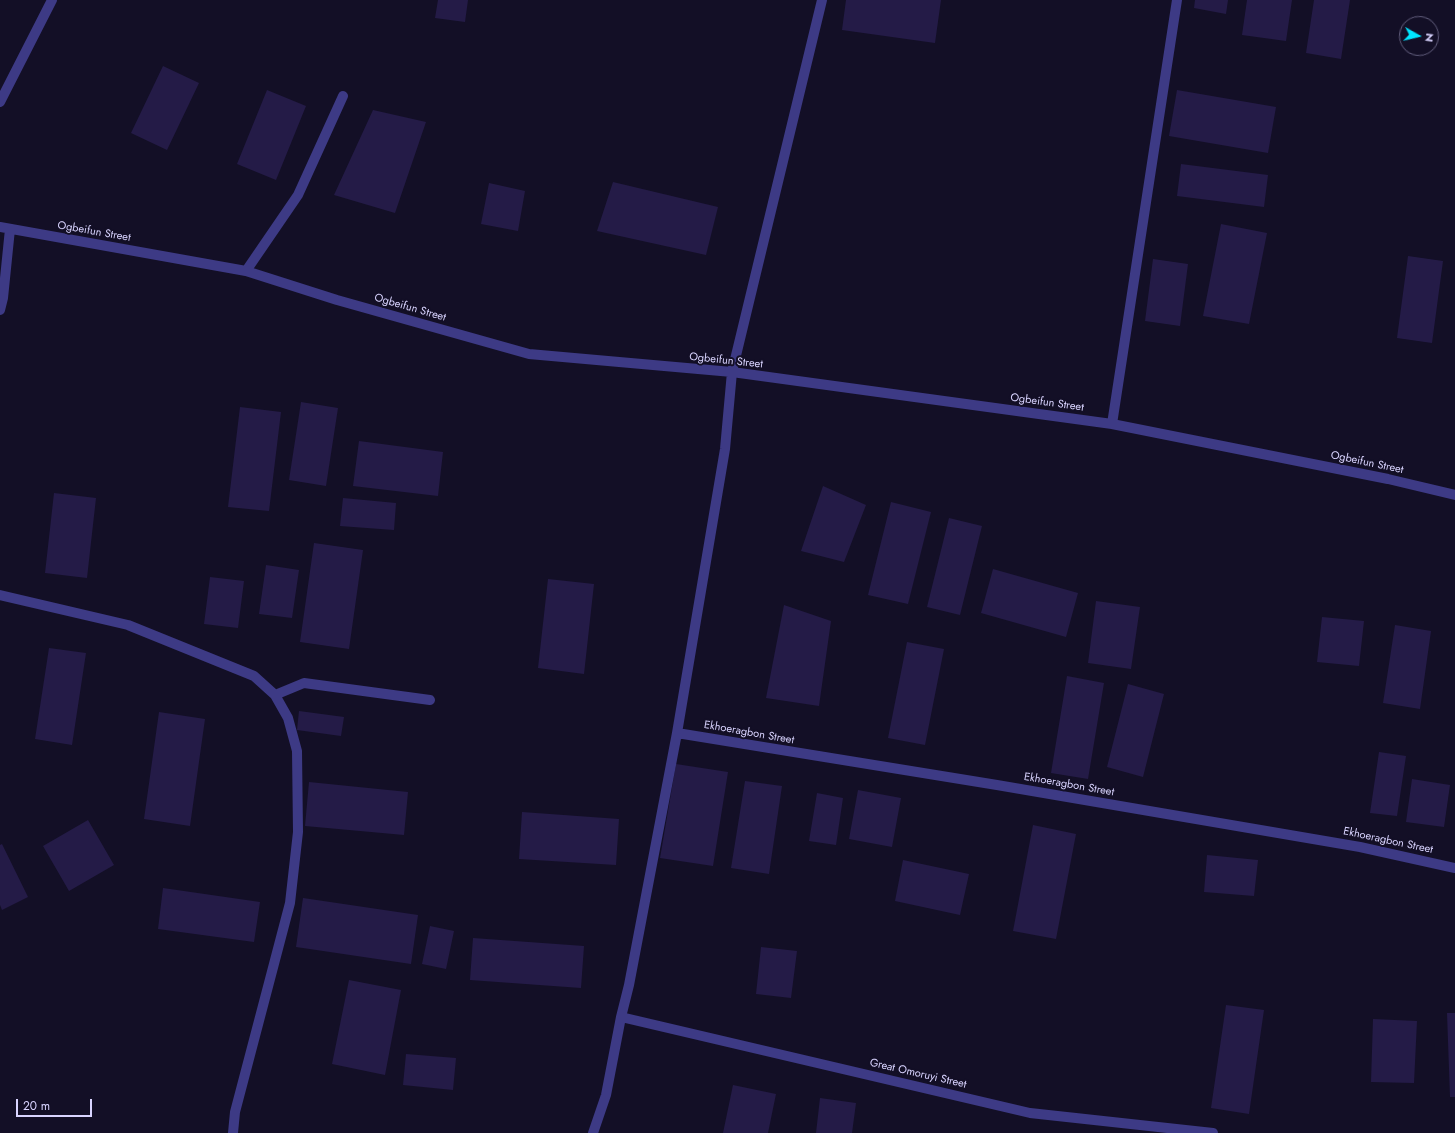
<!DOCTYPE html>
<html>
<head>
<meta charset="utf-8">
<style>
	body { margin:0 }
	#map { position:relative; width:1455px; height:1133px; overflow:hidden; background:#130f26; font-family:Jost,sans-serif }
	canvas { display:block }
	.north { position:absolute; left:1399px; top:16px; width:40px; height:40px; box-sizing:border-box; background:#130f26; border:1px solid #625e7d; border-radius:50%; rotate:98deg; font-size:11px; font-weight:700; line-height:16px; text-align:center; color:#d9d4ff }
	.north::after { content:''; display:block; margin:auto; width:14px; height:18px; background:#00e5ff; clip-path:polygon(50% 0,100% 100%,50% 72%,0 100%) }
	.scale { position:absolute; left:16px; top:1099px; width:76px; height:18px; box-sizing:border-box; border:2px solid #d9d4ff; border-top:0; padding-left:5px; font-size:12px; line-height:14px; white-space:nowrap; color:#d9d4ff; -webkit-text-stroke:3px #130f26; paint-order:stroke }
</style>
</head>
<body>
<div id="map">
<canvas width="1455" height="1133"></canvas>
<div class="north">N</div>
<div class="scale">20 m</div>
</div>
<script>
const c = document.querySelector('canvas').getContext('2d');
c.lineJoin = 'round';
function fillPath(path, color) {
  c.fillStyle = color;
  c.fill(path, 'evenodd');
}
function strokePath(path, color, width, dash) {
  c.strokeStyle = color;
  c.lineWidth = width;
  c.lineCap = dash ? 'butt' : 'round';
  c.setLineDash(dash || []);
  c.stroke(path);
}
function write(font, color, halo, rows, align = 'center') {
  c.font = font + ' Jost,sans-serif';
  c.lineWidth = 4;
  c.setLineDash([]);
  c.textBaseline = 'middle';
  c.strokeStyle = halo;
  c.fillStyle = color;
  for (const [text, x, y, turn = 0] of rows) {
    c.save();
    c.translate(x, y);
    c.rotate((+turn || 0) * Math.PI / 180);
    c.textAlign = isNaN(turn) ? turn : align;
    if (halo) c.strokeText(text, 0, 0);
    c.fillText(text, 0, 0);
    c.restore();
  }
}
fillPath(new Path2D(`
	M438,0h30l-3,22 -30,-4z
	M846,0h95l-6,43 -93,-13z
	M1195,0h33l-2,14 -32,-6z
	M1247,0h45l-6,41 -44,-6z
	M1314,0h36l-9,59 -35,-6z
	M163,66l36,17 -32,67 -36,-17z
	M267,90l39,16 -30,74 -39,-16z
	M1177,90l99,17 -8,46 -99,-17z
	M373,110l53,12 -31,91 -61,-18z
	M1181,164l87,11 -4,32 -87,-11z
	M613,182l105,25 -12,48 -109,-24z
	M489,183l36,8 -7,40 -37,-7z
	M1221,224l46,9 -18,91 -46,-8z
	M1408,256l35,5 -11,82 -35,-5z
	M1153,259l35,5 -8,62 -35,-5z
	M301,402l37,6 -12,78 -37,-6z
	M240,407l41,5 -12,99 -41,-4z
	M359,441l84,11 -5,44 -85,-10z
	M823,486l43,19 -22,57 -43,-11z
	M54,493l42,5 -9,80 -42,-5z
	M343,498l53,5 -2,27 -54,-4z
	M891,502l40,10 -23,92 -40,-9z
	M949,518l33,8 -22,89 -33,-8z
	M314,543l49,7 -14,99 -49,-7z
	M266,565l33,5 -7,48 -33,-4z
	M993,569l85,24 -12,44 -85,-24z
	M210,577l34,4 -6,47 -34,-4z
	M548,579l46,5 -10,90 -46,-6z
	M1096,601l44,6 -9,62 -43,-6z
	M784,605l47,16 -12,85 -53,-8z
	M1322,617l42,4 -5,45 -42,-4z
	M1395,625l36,6 -11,78 -37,-6z
	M907,642l37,7 -19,96 -37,-7z
	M49,648l37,5 -14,92 -37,-6z
	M1067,676l37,7 -16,96 -37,-6z
	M1128,684l36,10 -21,83 -36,-10z
	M299,711l45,6 -3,19 -44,-6z
	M159,712l46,7 -15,107 -46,-7z
	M1379,752l27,4 -9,60 -27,-3z
	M676,764l52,8 -15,94 -53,-8z
	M1412,779l38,6 -6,42 -38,-5z
	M745,781l37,5 -13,88 -38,-6z
	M309,782l99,10 -4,43 -99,-9z
	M858,790l43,8 -9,49 -43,-8z
	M817,793l26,5 -7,47 -27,-4z
	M522,812l97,7 -3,46 -97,-6z
	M88,820l26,45 -45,26 -26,-45z
	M1033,825l43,9 -20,105 -43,-8z
	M2,844l26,53 -26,13 -2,-5v-60z
	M1207,855l51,5 -4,36 -50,-4z
	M903,860l66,14 -9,41 -65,-14z
	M163,888l97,14 -6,40 -96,-13z
	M303,898l115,17 -7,49 -115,-17z
	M430,926l24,5 -8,38 -24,-5z
	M473,938l111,8 -3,42 -111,-8z
	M761,947l36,4 -6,47 -35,-4z
	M349,980l52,10 -16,85 -53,-11z
	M1226,1005l38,5 -15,104 -38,-6z
	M1447,1013h8v84h-5z
	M1373,1019l44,2 -3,62 -43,-1z
	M406,1054l50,4 -3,32 -50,-5z
	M733,1085l43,9 -8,39h-45z
	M820,1098l36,5 -4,30h-36z`), '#241b47');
strokePath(new Path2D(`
	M0,102l52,-102
	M0,227l246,44 91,29 192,54 203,18 380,52 276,55 67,16
	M246,271l52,-76 45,-99
	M0,310l3,-12 7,-69
	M1112,424l65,-424
	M0,595l128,30 126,51 21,19 13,23 9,33 1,81 -8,71 -55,209 -2,21
	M275,695l29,-12 126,17
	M677,733l320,52 363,62 95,21
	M621,1017l409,96 183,20
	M593,1133l13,-38 15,-78 8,-32 48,-252 48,-284 7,-77 90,-372`), '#3d3a85', 10);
write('11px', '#d9d4ff', '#130f26', [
	["Ogbeifun Street",94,232,10],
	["Ogbeifun Street",410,308,16],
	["Ogbeifun Street",726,361,6],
	["Ogbeifun Street",1047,403,8],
	["Ogbeifun Street",1367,463,12],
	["Ekhoeragbon Street",749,733,10],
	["Ekhoeragbon Street",1069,785,10],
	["Ekhoeragbon Street",1388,841,12],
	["Great Omoruyi Street",918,1074,13]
]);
</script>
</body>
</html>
